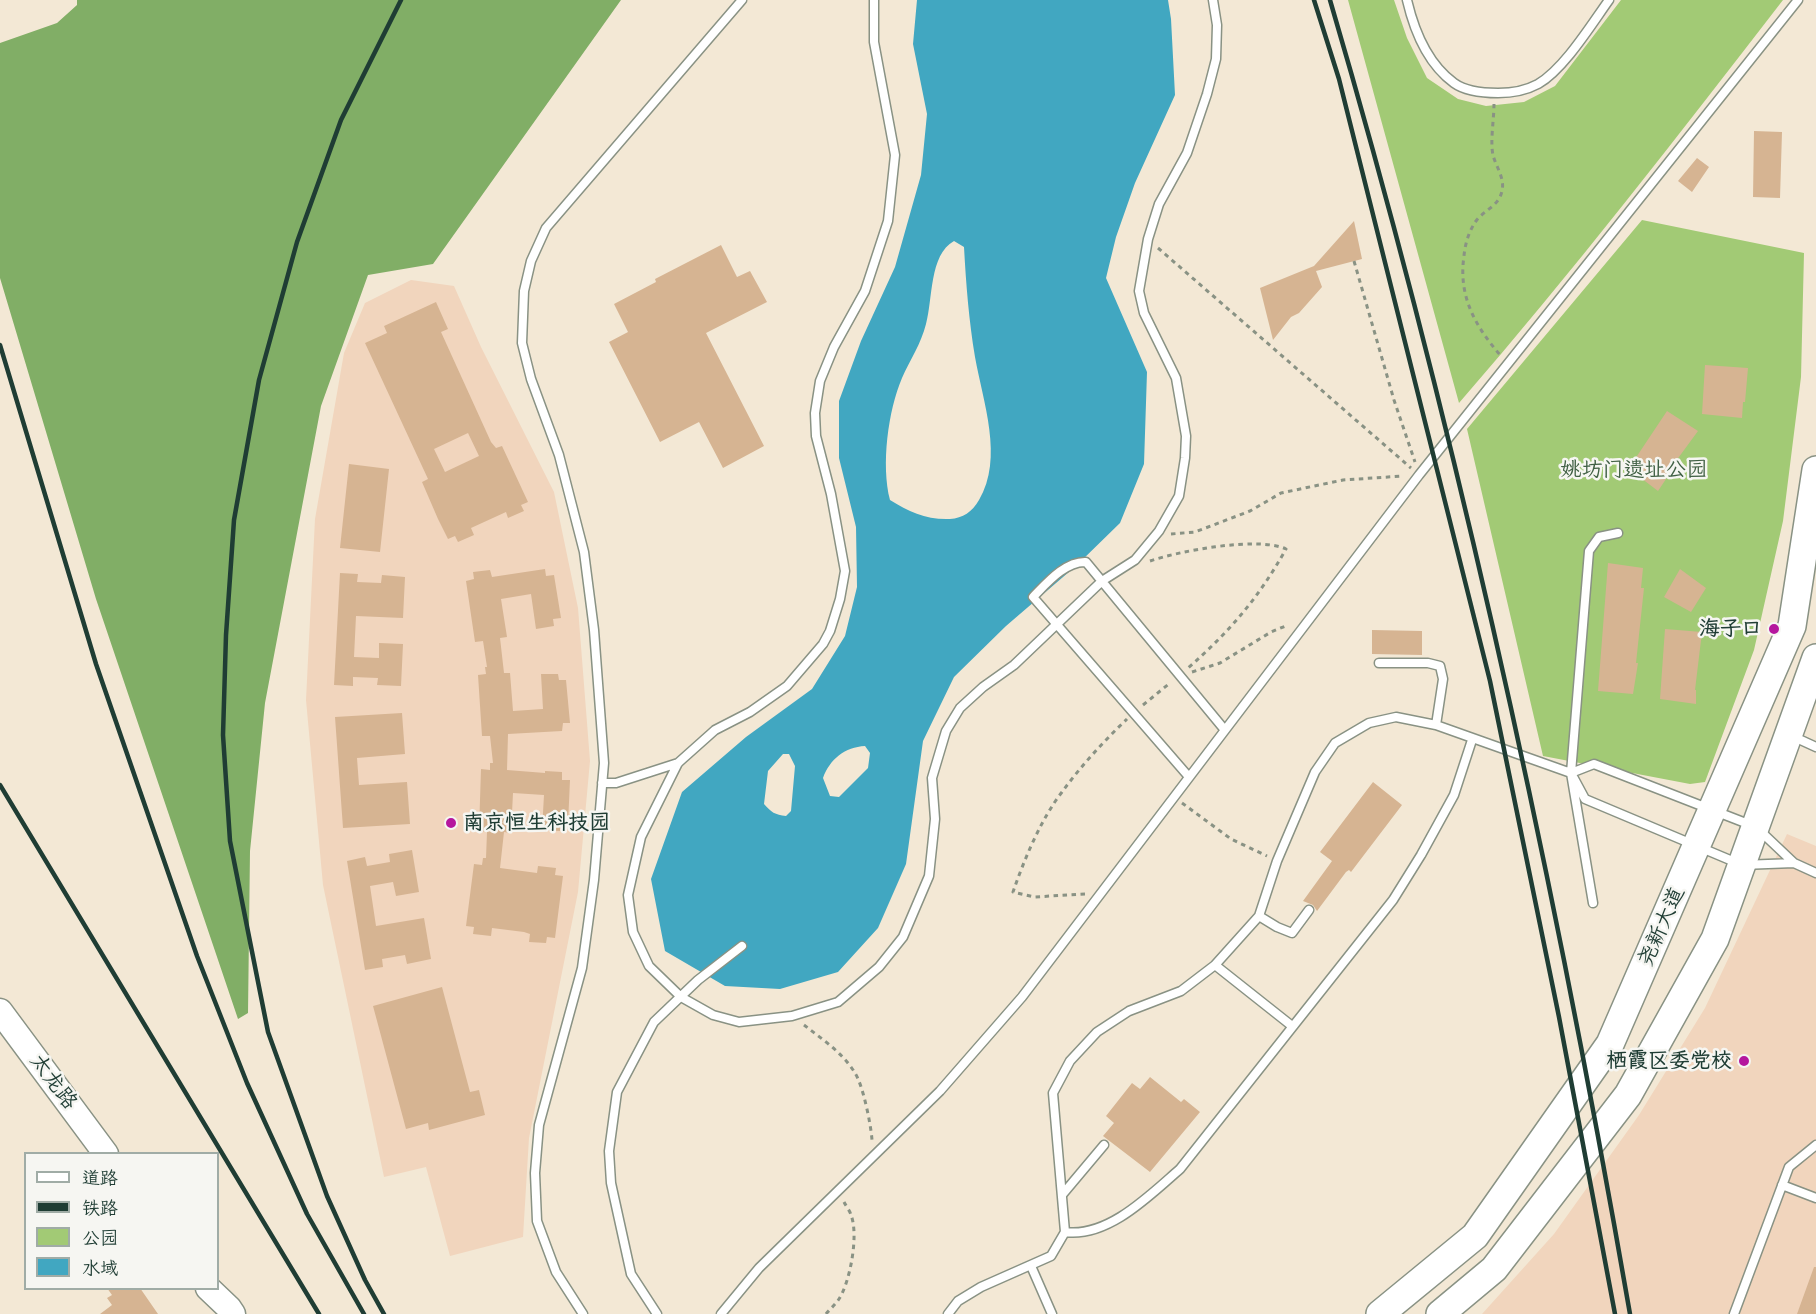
<!DOCTYPE html>
<html>
<head>
<meta charset="utf-8">
<style>
	body { margin:0 }
	#map { position:relative; width:1816px; height:1314px; overflow:hidden; background:#f3e8d5; font-family:Caveat,"LXGW WenKai TC",sans-serif }
	canvas { display:block }
	.legend { position:absolute; left:24px; top:1152px; width:195px; height:138px; box-sizing:border-box; background:#f6f6f2; border:2px solid #a0aca6; margin:0; padding:8px 10px; list-style:none; font-size:18px; color:#1f3d34 }
	.legend li { display:flex; align-items:center; gap:12px; height:30px }
	.legend b { width:30px; border:2px solid #a0aca6 }
</style>
</head>
<body>
<div id="map">
<canvas width="1816" height="1314"></canvas>
<ul class="legend">
<li><b style="height:8px;background:#fff"></b>道路</li>
<li><b style="height:8px;background:#1f3d34"></b>铁路</li>
<li><b style="height:16px;background:#a2ca75"></b>公园</li>
<li><b style="height:16px;background:#41a7c1"></b>水域</li>
</ul>
</div>
<script>
const c = document.querySelector('canvas').getContext('2d');
c.lineJoin = 'round';
function fillPath(path, color) {
  c.fillStyle = color;
  c.fill(path, 'evenodd');
}
function strokePath(path, color, width, dash) {
  c.strokeStyle = color;
  c.lineWidth = width;
  c.lineCap = dash ? 'butt' : 'round';
  c.setLineDash(dash || []);
  c.stroke(path);
}
function write(font, color, halo, rows, align = 'center') {
  c.font = font + ' Caveat,"LXGW WenKai TC",sans-serif';
  c.lineWidth = 5;
  c.setLineDash([]);
  c.textBaseline = 'middle';
  c.strokeStyle = halo;
  c.fillStyle = color;
  for (const [text, x, y, turn = 0] of rows) {
    c.save();
    c.translate(x, y);
    c.rotate((+turn || 0) * Math.PI / 180);
    c.textAlign = isNaN(turn) ? turn : align;
    if (halo) c.strokeText(text, 0, 0);
    c.fillText(text, 0, 0);
    c.restore();
  }
}
fillPath(new Path2D(`
	M411,280l43,6 27,61 73,145 24,116 12,153 -12,131 -49,246 -6,99 -73,19 -24,-89 -42,10 -61,-292 -17,-185 9,-181 29,-166 21,-50z
	M1787,834l29,12v468h-334l72,-80 85,-119 66,-107z`), '#f1d5bd');
fillPath(new Path2D(`
	M1348,0h46l13,38 20,40 31,21 28,7 38,-4 31,-16 66,-86h162c-105,136 -211,273 -324,403z
	M1642,220l162,33 -3,124 -18,144 -29,129 -49,132 -15,2 -147,-28 -76,-327z`), '#a2ca75');
fillPath(new Path2D(`
	M77,0h544l-188,264 -65,11 -47,131 -56,297 -15,148 -2,162 -10,6 -142,-420 -96,-321v-235l57,-20 20,-18z`), '#81ae66');
fillPath(new Path2D(`
	M917,0h251l3,19 4,76 -40,88 -19,54 -10,41 41,94 -3,92 -24,59 -43,42 -71,61 -52,51 -31,64 -17,123 -28,64 -40,44 -58,17 -55,-3 -60,-35 -14,-72 31,-87 64,-55 66,-48 33,-53 12,-49 -1,-60 -17,-69v-57l22,-60 34,-74 26,-92 6,-61 -14,-70zM954,241l10,6c2,37 5,74 11,110 8,45 29,101 4,143 -7,12 -16,18 -29,19 -23,1 -41,-7 -60,-19 -9,-35 -2,-89 12,-122 8,-18 19,-34 24,-54 7,-25 3,-69 28,-83zM865,746l5,7 -2,15 -29,29 -9,-1 -7,-18c7,-19 22,-31 42,-32zM783,754h6l6,12 -4,45 -5,5c-11,-1 -15,-4 -22,-12l4,-33z`), '#41a7c1');
fillPath(new Path2D(`
	M1754,131l28,1 -2,66 -27,-1z
	M1697,158l12,9 -17,25 -14,-11z
	M1354,221l8,38 -46,12 6,16 -23,26 -8,4 -18,23 -13,-52 54,-22z
	M721,245l16,32 13,-6 17,31 -61,31 58,113 -41,22 -24,-46 -39,20 -51,-100 19,-10 -14,-28 42,-22 -1,-3z
	M436,302l12,27 -7,3 50,110 5,6 6,-2 26,56 -7,3 3,6 -16,7 -2,-6 -35,16 3,7 -16,7 -3,-6 -7,3 -10,-20 -16,-37 6,-3 -63,-136 22,-10 -3,-7zM468,433l11,23 -34,16 -11,-23z
	M1705,365l43,3 -3,34h-2l-1,16 -40,-4z
	M1667,411l31,20 -33,45 1,3 -8,12 -21,-16 -3,1 -7,-5z
	M349,464l40,5 -9,83 -40,-4z
	M1608,563l35,5 -2,20h3l-8,75h2l-5,31 -35,-3z
	M545,569l1,7 8,-1 7,43 -8,1 1,7 -18,3 -5,-35 -30,5 6,38 -7,1 4,35h6l3,38 30,-2 -2,-35h17l1,6h7l4,43h-7l-1,8 -54,3 -1,36 38,3v-2l17,1v8h8l-2,44 -7,-1 -1,8 -18,-1 2,-35 -31,-2 -2,40 -7,-1 -4,36 37,5 1,-7 18,2 -1,7 8,1 -8,62 -8,-1 -1,6 -17,-1 1,-8 -6,-2 -32,-4 -1,8 -18,-2 1,-7 -8,-1 8,-62 8,1 1,-7h3l1,-26 -8,-1 2,-62 9,1v-7h3l-3,-27h-8l-4,-61 8,-1 -1,-7h2l-4,-26 -8,1 -9,-61 8,-2 -1,-7 17,-2 2,7z
	M1680,569l26,19 -15,24 -27,-15z
	M340,573l18,1 -1,8 24,1 1,-8 23,2 -2,41 -47,-2 -2,41 25,1v-15l24,1 -2,42 -24,-1 1,-7 -25,-1v9l-19,-1z
	M1665,629l37,3 -7,58h1v14l-36,-5z
	M1372,630l50,1v24l-50,-1z
	M402,713l3,41 -48,4 2,27 48,-3 3,42 -67,4 -8,-111z
	M1373,782l29,23 -51,67 -2,-2 -3,2 -29,39 -4,-6 -10,-4 29,-40 -12,-9z
	M412,850l7,42 -23,4 -3,-14 -23,4 6,40 48,-8 7,41 -24,5 -2,-9 -23,4 1,8 -18,3 -18,-109 18,-4 2,9 23,-4 -1,-8z
	M442,987l28,105 9,-2 6,25 -56,15 -1,-7 -22,6 -33,-123z
	M1150,1077l31,25 3,-3 16,13 -50,60 -47,-36 11,-13 -8,-7 26,-33 8,6z
	M1814,1267h2v47h-19z
	M107,1288h33l18,26h-58l12,-9 -5,-7 5,-3z`), '#d6b492');
const lane = new Path2D(`
	M874,0v42l21,113 -7,66 -23,70 -31,56 -14,34 -5,32 1,23 15,58 14,77 -5,28 -10,32 -7,13 -36,42 -37,26 -35,18 -37,33 -37,74 -13,58 5,37 16,34 32,31 32,18 26,7 53,-6 46,-14 41,-35 24,-30 26,-61 6,-57 -3,-41 14,-47 14,-23 23,-21 31,-22 88,-84 33,-21 24,-29 20,-35 6,-38 1,-22 -10,-58 -32,-65 -5,-22 9,-52 11,-35 28,-51 20,-59 9,-35 1,-34 -4,-25
	M1407,0c7,30 21,64 47,83 11,8 30,10 44,10 14,0 27,-2 40,-9 26,-15 53,-59 71,-84
	M1618,533l-19,4 -10,14 -18,222 14,26 157,66 52,-2
	M1379,663h49l12,3 3,13 -7,46
	M1792,736l24,11
	M1571,773l23,-9 162,63 38,36 22,10
	M1189,777l-156,-180c13,-13 32,-36 53,-35l138,167
	M602,783h14l62,-20
	M1259,916l18,11 15,6 17,-23
	M1215,965l77,61
	M1782,1185l34,13
	M1062,1195l42,-50
	M1065,1232l-12,-139 17,-32 27,-29 32,-21 52,-20 34,-26 44,-49 18,-55 38,-89 20,-29 34,-20 27,-6 40,8 135,48 22,130
	M1031,1266l21,48
	M583,1314l-27,-42 -19,-51 -2,-48 4,-48 43,-157 12,-88 10,-117 -10,-133 -10,-78 -25,-97 -28,-76 -9,-36 2,-52 7,-30 15,-33 196,-228
	M657,1314l-26,-40 -20,-91 -2,-32 8,-59 37,-70 44,-42 44,-34
	M721,1314l38,-46 181,-177 82,-94 397,-522 379,-475
	M948,1314l10,-13 23,-14 70,-31 14,-24c43,6 85,-37 115,-63l213,-269 28,-45 33,-60 18,-55
	M1734,1314l55,-147 27,-22`);
const secondary = new Path2D(`
	M0,1011l106,143
	M208,1288l21,20 4,6`);
const primary = new Path2D(`
	M1380,1314l95,-78 135,-192 182,-418 24,-156
	M1440,1314l54,-45 134,-174 87,-156 101,-281`);
strokePath(lane, '#899284', 11);
strokePath(secondary, '#899284', 27);
strokePath(primary, '#899284', 30);
strokePath(new Path2D(`
	M1494,104c0,15 -4,38 -1,51 3,12 12,23 9,36 -3,15 -18,19 -26,30 -7,10 -11,23 -12,35 -6,40 11,70 37,100
	M1158,248l253,220
	M1354,261l40,139 21,62
	M1171,534l24,-2 55,-21 31,-18 62,-13 60,-4
	M1150,561c29,-10 108,-25 136,-12 -28,50 -56,82 -99,120
	M1192,672l28,-9 51,-31 17,-7
	M1143,705l27,-22
	M1182,803l49,36 36,17
	M1085,894l-51,3 -21,-5c11,-32 28,-73 49,-100 19,-26 41,-50 65,-73
	M804,1025c18,14 39,28 51,48 8,12 16,52 17,67
	M826,1314c4,-5 9,-9 13,-15 11,-17 20,-64 12,-84 -1,-4 -5,-9 -7,-13`), '#899284', 3, [4.5, 4.5]);
strokePath(lane, '#fff', 8);
strokePath(secondary, '#fff', 24);
strokePath(primary, '#fff', 27);
strokePath(new Path2D(`
	M1314,0l25,79 151,602 69,336 56,297
	M1330,0c127,431 223,871 300,1314
	M0,345l96,319 101,292 50,127 60,131 57,100
	M0,785l319,529
	M384,1314l-19,-34 -38,-84 -59,-164 -38,-191 -7,-106 3,-100 8,-115 25,-140 38,-138 44,-122 60,-120`), '#1f3d34', 4.5);
for (const [x, y, r, color] of [
	[1774,629,6,"#b5179e"],
	[451,823,6,"#b5179e"],
	[1744,1061,6,"#b5179e"]
]) {
  const dot = new Path2D();
  dot.arc(x, y, r, 0, 2 * Math.PI);
  c.fillStyle = color;
  c.fill(dot);
  strokePath(dot, '#f6f6f2', 2);
}
write('21px', '#406044', '#f6f6f2', [
	["姚坊门遗址公园",1634,470]
]);
write('bold 21px', '#1f3d34', '#f6f6f2', [
	["海子口",1762,629],
	["南京恒生科技园",463,823,"left"],
	["栖霞区委党校",1732,1061]
], 'right');
write('21px', '#1f3d34', '#f6f6f2', [
	["尧新大道",1662,927,-66],
	["太龙路",53,1082,53]
]);
</script>
</body>
</html>
